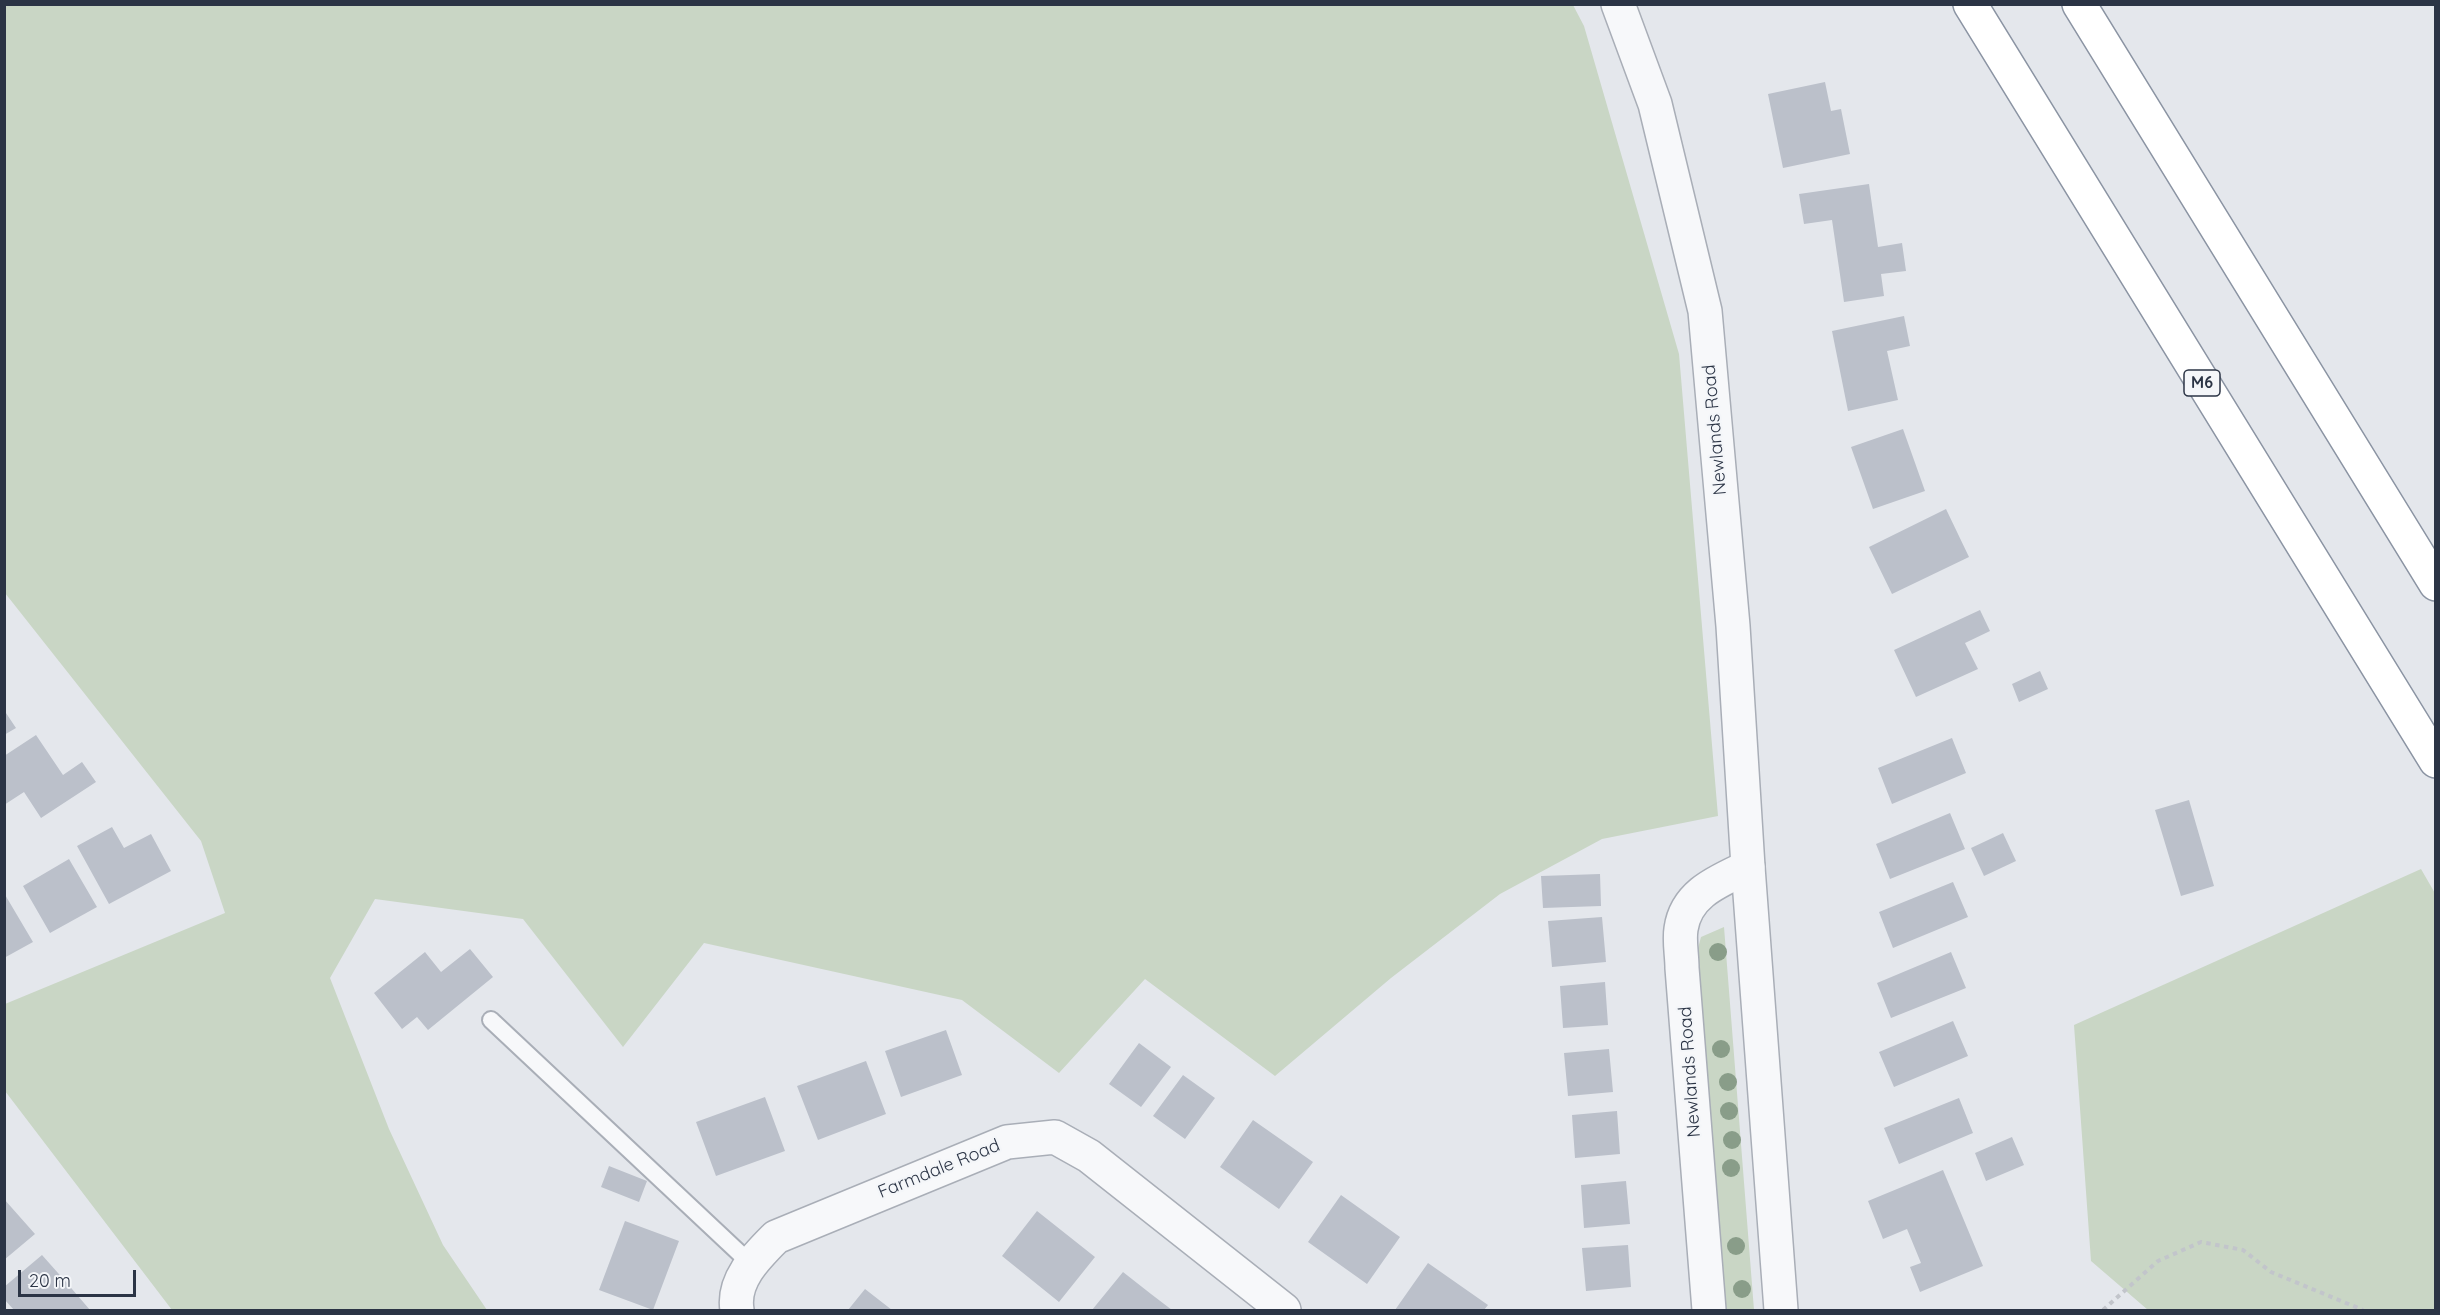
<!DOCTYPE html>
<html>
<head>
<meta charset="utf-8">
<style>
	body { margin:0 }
	#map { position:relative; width:2440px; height:1315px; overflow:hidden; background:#e4e7ec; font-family:Quicksand,sans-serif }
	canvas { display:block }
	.frame { position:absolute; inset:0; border:6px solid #2b3445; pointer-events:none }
	.scale { position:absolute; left:18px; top:1270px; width:118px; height:27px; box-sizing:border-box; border:3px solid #2b3445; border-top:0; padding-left:8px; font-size:18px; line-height:21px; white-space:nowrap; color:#2b3445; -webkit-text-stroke:4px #f4f6f9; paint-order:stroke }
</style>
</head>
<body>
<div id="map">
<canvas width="2440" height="1315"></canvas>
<div class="frame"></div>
<div class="scale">20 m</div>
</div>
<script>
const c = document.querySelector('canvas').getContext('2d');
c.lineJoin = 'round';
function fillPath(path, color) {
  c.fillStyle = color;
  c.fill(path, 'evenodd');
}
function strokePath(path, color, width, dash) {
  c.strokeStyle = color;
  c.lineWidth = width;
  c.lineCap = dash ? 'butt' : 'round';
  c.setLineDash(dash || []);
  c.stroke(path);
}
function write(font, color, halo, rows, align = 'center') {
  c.font = font + ' Quicksand,sans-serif';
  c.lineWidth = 4.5;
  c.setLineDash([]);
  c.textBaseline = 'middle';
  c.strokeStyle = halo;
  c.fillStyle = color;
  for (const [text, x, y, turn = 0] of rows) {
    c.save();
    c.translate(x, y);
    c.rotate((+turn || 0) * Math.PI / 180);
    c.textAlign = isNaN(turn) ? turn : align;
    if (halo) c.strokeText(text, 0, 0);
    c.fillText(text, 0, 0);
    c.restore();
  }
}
fillPath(new Path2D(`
	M5,4l1568,1 11,21 95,328 39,462 -116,23 -102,55 -109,84 -116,98 -130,-97 -86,94 -97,-73 -258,-57 -81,104 -100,-128 -148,-20 -45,79 59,151 54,116 44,65h-315l-167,-219v-87l220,-91 -24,-72 -196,-248z
	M2421,869l15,26 -1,415h-287l-57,-49 -17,-236z
	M1724,927l30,383h-30l-27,-358 4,-15z`), '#c9d6c5');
fillPath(new Path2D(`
	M1825,82l6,29 10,-2 9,45 -67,14 -15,-74z
	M1869,184l9,63 24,-4 4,28 -25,3 3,22 -40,6 -12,-82 -28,4 -5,-30z
	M1904,316l6,30 -23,5 11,49 -50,11 -16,-80z
	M1903,429l22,62 -52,18 -22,-62z
	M1946,509l23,48 -77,37 -23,-47z
	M1980,610l10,21 -25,12 13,26 -62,28 -22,-47z
	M2040,671l8,18 -29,13 -7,-18z
	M4,710l12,18 -12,7z
	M36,735l27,40 19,-13 14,20 -55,36 -17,-26 -20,13v-49z
	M1952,738l14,35 -74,31 -14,-36z
	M2189,800l25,86 -33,10 -26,-86z
	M1950,813l15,36 -75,30 -14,-35z
	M112,827l12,21 27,-14 20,37 -62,33 -32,-58z
	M2003,833l13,28 -32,15 -13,-28z
	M69,859l28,48 -47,26 -27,-47z
	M1600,874l1,32 -58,2 -2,-32z
	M1953,882l15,35 -75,31 -14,-36z
	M4,893l29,49 -29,16z
	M1602,917l4,45 -54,5 -4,-46z
	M470,949l23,28 -65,53 -11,-13 -15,12 -28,-36 51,-41 16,20z
	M1951,952l15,36 -75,30 -14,-35z
	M1605,982l3,43 -45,3 -3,-42z
	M1953,1021l15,35 -74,31 -15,-35z
	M946,1030l16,45 -61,22 -16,-46z
	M1139,1043l32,24 -30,40 -32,-23z
	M1609,1049l4,43 -45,4 -4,-43z
	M866,1061l20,53 -68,26 -21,-54z
	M1183,1075l32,23 -30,41 -32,-23z
	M765,1097l20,54 -69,25 -20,-54z
	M1959,1098l14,35 -74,31 -15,-36z
	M1617,1111l3,43 -45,4 -3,-43z
	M1253,1120l60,42 -34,47 -59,-42z
	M2012,1137l12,28 -38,16 -11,-28z
	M609,1166l38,15 -8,21 -38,-15z
	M1943,1170l40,96 -63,26 -10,-25 11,-4 -14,-34 -24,10 -15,-38z
	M1626,1181l4,43 -46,4 -3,-43z
	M1341,1195l59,42 -33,47 -59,-42z
	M4,1199l31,35 -31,26z
	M1037,1211l58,46 -36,45 -57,-46z
	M625,1221l54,20 -26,69 -54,-20z
	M1628,1245l3,42 -45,4 -4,-43z
	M42,1255l24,27 24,28h-76l-10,-11v-12z
	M1428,1263l60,42 -4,5h-89z
	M1123,1272l28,22 21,16h-80z
	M865,1289l27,21h-44z`), '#bbc0ca');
const service = new Path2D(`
	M491,1020l259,243`);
const minor = new Path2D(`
	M737,1310c-5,-30 20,-54 39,-73l231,-95 48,-5 34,19 195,154
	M1709,1310l-27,-342c0,-13 -3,-27 -1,-39 5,-36 38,-48 67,-62`);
const tertiary = new Path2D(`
	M1618,4l37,100 50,207 28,315 15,241 33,443`);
const motorway = new Path2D(`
	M1970,4l466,757
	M2079,4l357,580`);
strokePath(service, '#a9aeb7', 20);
strokePath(minor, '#a9aeb7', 36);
strokePath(tertiary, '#a9aeb7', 36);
strokePath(motorway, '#8b94a3', 36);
strokePath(new Path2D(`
	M2103,1310l55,-49 43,-19 42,8 28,22 92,38`), '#c2c5cb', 4, [4.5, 4.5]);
strokePath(service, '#f7f8fa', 16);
strokePath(minor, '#f7f8fa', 33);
strokePath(tertiary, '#f7f8fa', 33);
strokePath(motorway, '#fff', 33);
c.fillStyle = '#899d89';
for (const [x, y] of [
	[1718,952],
	[1721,1049],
	[1728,1082],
	[1729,1111],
	[1732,1140],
	[1731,1168],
	[1736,1246],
	[1742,1289]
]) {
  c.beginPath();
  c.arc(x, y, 9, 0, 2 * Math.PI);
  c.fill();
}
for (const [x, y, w] of [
	[2202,383,36]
]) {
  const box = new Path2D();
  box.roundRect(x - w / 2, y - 13, w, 26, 4.5);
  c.fillStyle = '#f4f6f9';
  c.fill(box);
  strokePath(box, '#2b3445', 1.5);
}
write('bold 16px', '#2b3445', null, [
	["M6",2202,383]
]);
write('18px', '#2b3445', '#f4f6f9', [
	["Newlands Road",1715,430,-95],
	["Newlands Road",1690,1072,-94],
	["Farmdale Road",939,1169,-22]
]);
</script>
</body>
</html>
